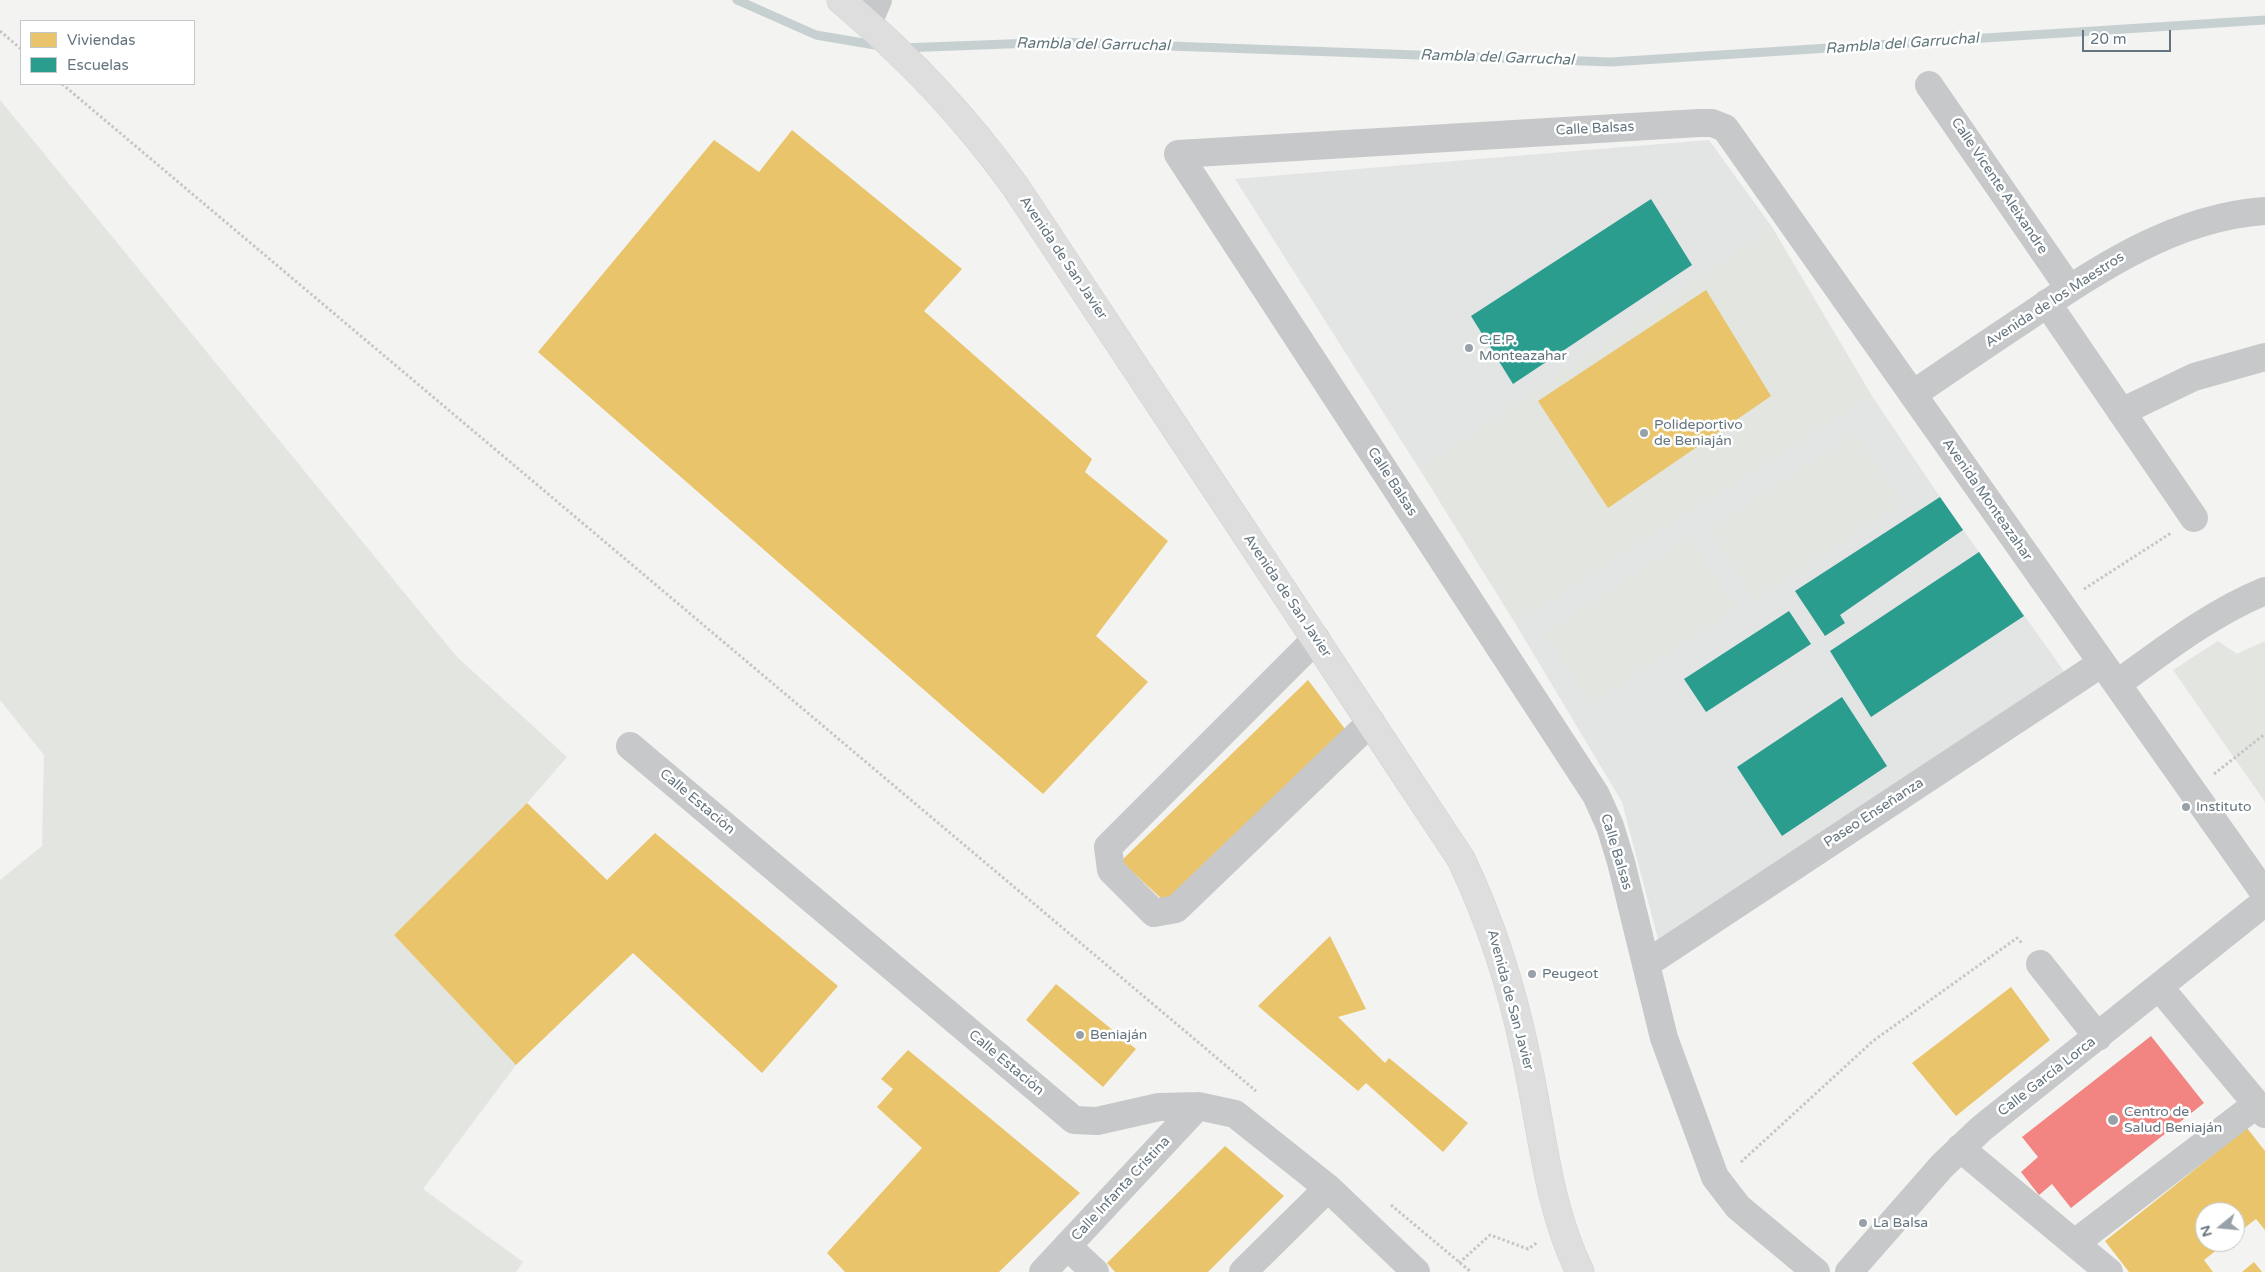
<!DOCTYPE html>
<html>
<head>
<meta charset="utf-8">
<style>
	body { margin:0 }
	#map { position:relative; width:2265px; height:1272px; overflow:hidden; background:#f3f3f1; font-family:"Varela Round",sans-serif }
	canvas { display:block }
	.legend { position:absolute; left:20px; top:20px; width:175px; height:65px; box-sizing:border-box; background:#fff; border:1px solid #c1c8cc; margin:0; padding:6px 9px; list-style:none; font-size:15px; color:#65757f }
	.legend li { display:flex; align-items:center; gap:10px; height:25px }
	.legend b { width:25px; border:1px solid #c1c8cc }
	.north { position:absolute; left:2195px; top:1202px; width:50px; height:50px; box-sizing:border-box; background:#fff; border:1px solid #c1c8cc; border-radius:50%; rotate:253deg; font-size:14px; font-weight:700; line-height:20px; text-align:center; color:#65757f }
	.north::after { content:''; display:block; margin:auto; width:18px; height:22px; background:#97a1a7; clip-path:polygon(50% 0,100% 100%,50% 72%,0 100%) }
	.scale { position:absolute; left:2082px; top:30px; width:89px; height:22px; box-sizing:border-box; border:2px solid #65757f; border-top:0; padding-left:6px; font-size:15px; line-height:18px; white-space:nowrap; color:#65757f; -webkit-text-stroke:4px #fff; paint-order:stroke }
</style>
</head>
<body>
<div id="map">
<canvas width="2265" height="1272"></canvas>
<ul class="legend">
<li><b style="height:14px;background:#e9c46a"></b>Viviendas</li>
<li><b style="height:14px;background:#2a9d8f"></b>Escuelas</li>
</ul>
<div class="north">N</div>
<div class="scale">20 m</div>
</div>
<script>
const c = document.querySelector('canvas').getContext('2d');
c.lineJoin = 'round';
function fillPath(path, color) {
  c.fillStyle = color;
  c.fill(path, 'evenodd');
}
function strokePath(path, color, width, dash) {
  c.strokeStyle = color;
  c.lineWidth = width;
  c.lineCap = dash ? 'butt' : 'round';
  c.setLineDash(dash || []);
  c.stroke(path);
}
function write(font, color, halo, rows, align = 'center') {
  c.font = font + ' "Varela Round",sans-serif';
  c.lineWidth = 5;
  c.setLineDash([]);
  c.textBaseline = 'middle';
  c.strokeStyle = halo;
  c.fillStyle = color;
  for (const [text, x, y, turn = 0] of rows) {
    c.save();
    c.translate(x, y);
    c.rotate((+turn || 0) * Math.PI / 180);
    c.textAlign = isNaN(turn) ? turn : align;
    if (halo) c.strokeText(text, 0, 0);
    c.fillText(text, 0, 0);
    c.restore();
  }
}
fillPath(new Path2D(`
	M1709,140l63,87 -352,243 -185,-291z
	M1872,396l68,101 128,180 -409,266 -37,-141 -107,-179z`), '#e3e4e4');
fillPath(new Path2D(`
	M0,100l457,557 110,100 -40,46 -133,132 122,130 -93,124 100,73 -7,10h-516v-392l42,-34 2,-91 -44,-55z
	M1772,227l100,169 -357,227 -95,-153z
	M1856,433l46,70 -148,97 -46,-71z
	M1689,538l47,71 -145,95 -46,-71z
	M2218,641l19,13 28,-13v161l-92,-132z`), '#e2e5e0');
fillPath(new Path2D(`
	M792,130l170,139 -38,42 168,148 -7,13 83,69 -72,95 52,46 -105,112 -505,-442 176,-212 45,32z
	M1706,290l65,106 -163,112 -70,-107z
	M1308,680l37,49 -178,175 -46,-43z
	M527,803l80,77 48,-47 183,153 -76,87 -129,-120 -117,112 -122,-130z
	M1330,936l36,73 -28,8 47,46 4,-5 79,65 -25,29 -77,-69 -8,8 -100,-85z
	M1056,984l80,65 -33,38 -77,-67z
	M2011,987l39,53 -94,76 -44,-53z
	M908,1050l172,143 -81,79h-154l-18,-19 95,-105 -45,-41 16,-18 -12,-10z
	M2247,1128l18,23v79l-9,-11 -21,16v-23h-30v30h22l-23,18 9,12h-84l-24,-31z
	M1225,1146l59,50 -76,76h-93l-8,-9z
	M2254,1262l8,10h-20z`), '#e9c46a');
fillPath(new Path2D(`
	M1651,199l41,66 -179,119 -42,-68z
	M1940,497l23,33 -123,85 5,8 -20,13 -30,-45z
	M1979,552l45,64 -153,101 -41,-66z
	M1789,611l22,33 -105,68 -22,-33z
	M1842,697l45,69 -105,70 -45,-69z`), '#2a9d8f');
fillPath(new Path2D(`
	M2151,1036l53,67 -133,105 -19,-24 -13,11 -18,-23 17,-15 -16,-20z`), '#f28482');
strokePath(new Path2D(`
	M737,0l79,35 65,11
	M902,48l157,-6 552,20 654,-42`), '#c7d0d1', 9);
const major = new Path2D(`
	M841,0c69,59 120,112 174,186l446,673c30,63 51,128 65,197 16,72 21,149 54,216`);
strokePath(major, '#d0d1d1', 29);
strokePath(new Path2D(`
	M0,31l21,18
	M62,84l1194,1007
	M2084,589l87,-56
	M2214,774l51,-40
	M1741,1162l132,-121 144,-103 5,5
	M1391,1205l80,67
	M1459,1263l31,-28 38,14 10,-7`), '#c5c6c6', 3, [2.5, 2.5]);
strokePath(new Path2D(`
	M868,23l10,-23
	M1929,85l140,203
	M2047,303l147,215
	M1913,394c37,-25 75,-51 113,-76 72,-49 149,-101 239,-107
	M2121,412l73,-35 71,-20
	M1316,639l-208,208 3,23 43,43 22,-4 195,-187
	M2117,684c47,-34 94,-71 148,-93
	M630,746l444,374 23,1 62,-14 39,-1 37,8 93,74 88,84
	M1646,964l456,-301
	M2040,964l58,73
	M2160,988l105,126
	M1960,1148l149,124
	M2075,1243l182,-139
	M1067,1246l28,26
	M1043,1272l155,-166
	M1243,1272l85,-84
	M1816,1272l-78,-65 -23,-30 -51,-139 -43,-176 -11,-36 -14,-31 -418,-641 521,-31h13l13,5 540,766
	M1849,1272l93,-106 40,-38 283,-226`), '#c7c8c9', 28);
strokePath(major, '#dddedd', 28);
for (const [x, y, r, color] of [
	[1469,348,5,"#97a1a7"],
	[1644,433,5,"#97a1a7"],
	[2186,807,5,"#97a1a7"],
	[1532,974,5,"#97a1a7"],
	[1080,1035,5,"#97a1a7"],
	[2113,1120,6,"#97a1a7"],
	[1863,1223,5,"#97a1a7"]
]) {
  const dot = new Path2D();
  dot.arc(x, y, r, 0, 2 * Math.PI);
  c.fillStyle = color;
  c.fill(dot);
  strokePath(dot, '#fff', 2);
}
write('14px', '#65757f', '#fff', [
	["Calle Balsas",1595,129,-3],
	["Calle Vicente Aleixandre",1999,186,56],
	["Avenida de San Javier",1063,258,56],
	["Avenida de los Maestros",2055,300,-33],
	["Calle Balsas",1392,482,57],
	["Avenida Monteazahar",1987,500,55],
	["Avenida de San Javier",1287,596,56],
	["Calle Estación",697,802,40],
	["Paseo Enseñanza",1874,813,-33],
	["Calle Balsas",1616,852,73],
	["Avenida de San Javier",1510,1000,75],
	["Calle Estación",1006,1063,40],
	["Calle García Lorca",2047,1077,-38],
	["Calle Infanta Cristina",1121,1189,-47]
]);
write('14px', '#65757f', '#fff', [
	["C.E.P.",1479,340],
	["Monteazahar",1479,356],
	["Polideportivo",1654,425],
	["de Beniaján",1654,441],
	["Instituto",2196,807],
	["Peugeot",1542,974],
	["Beniaján",1090,1035],
	["Centro de",2124,1112],
	["Salud Beniaján",2124,1128],
	["La Balsa",1873,1223]
], 'left');
write('italic 15px', '#61777c', '#fff', [
	["Rambla del Garruchal",1902,44,-4],
	["Rambla del Garruchal",1093,45,1],
	["Rambla del Garruchal",1497,58,2]
]);
</script>
</body>
</html>
